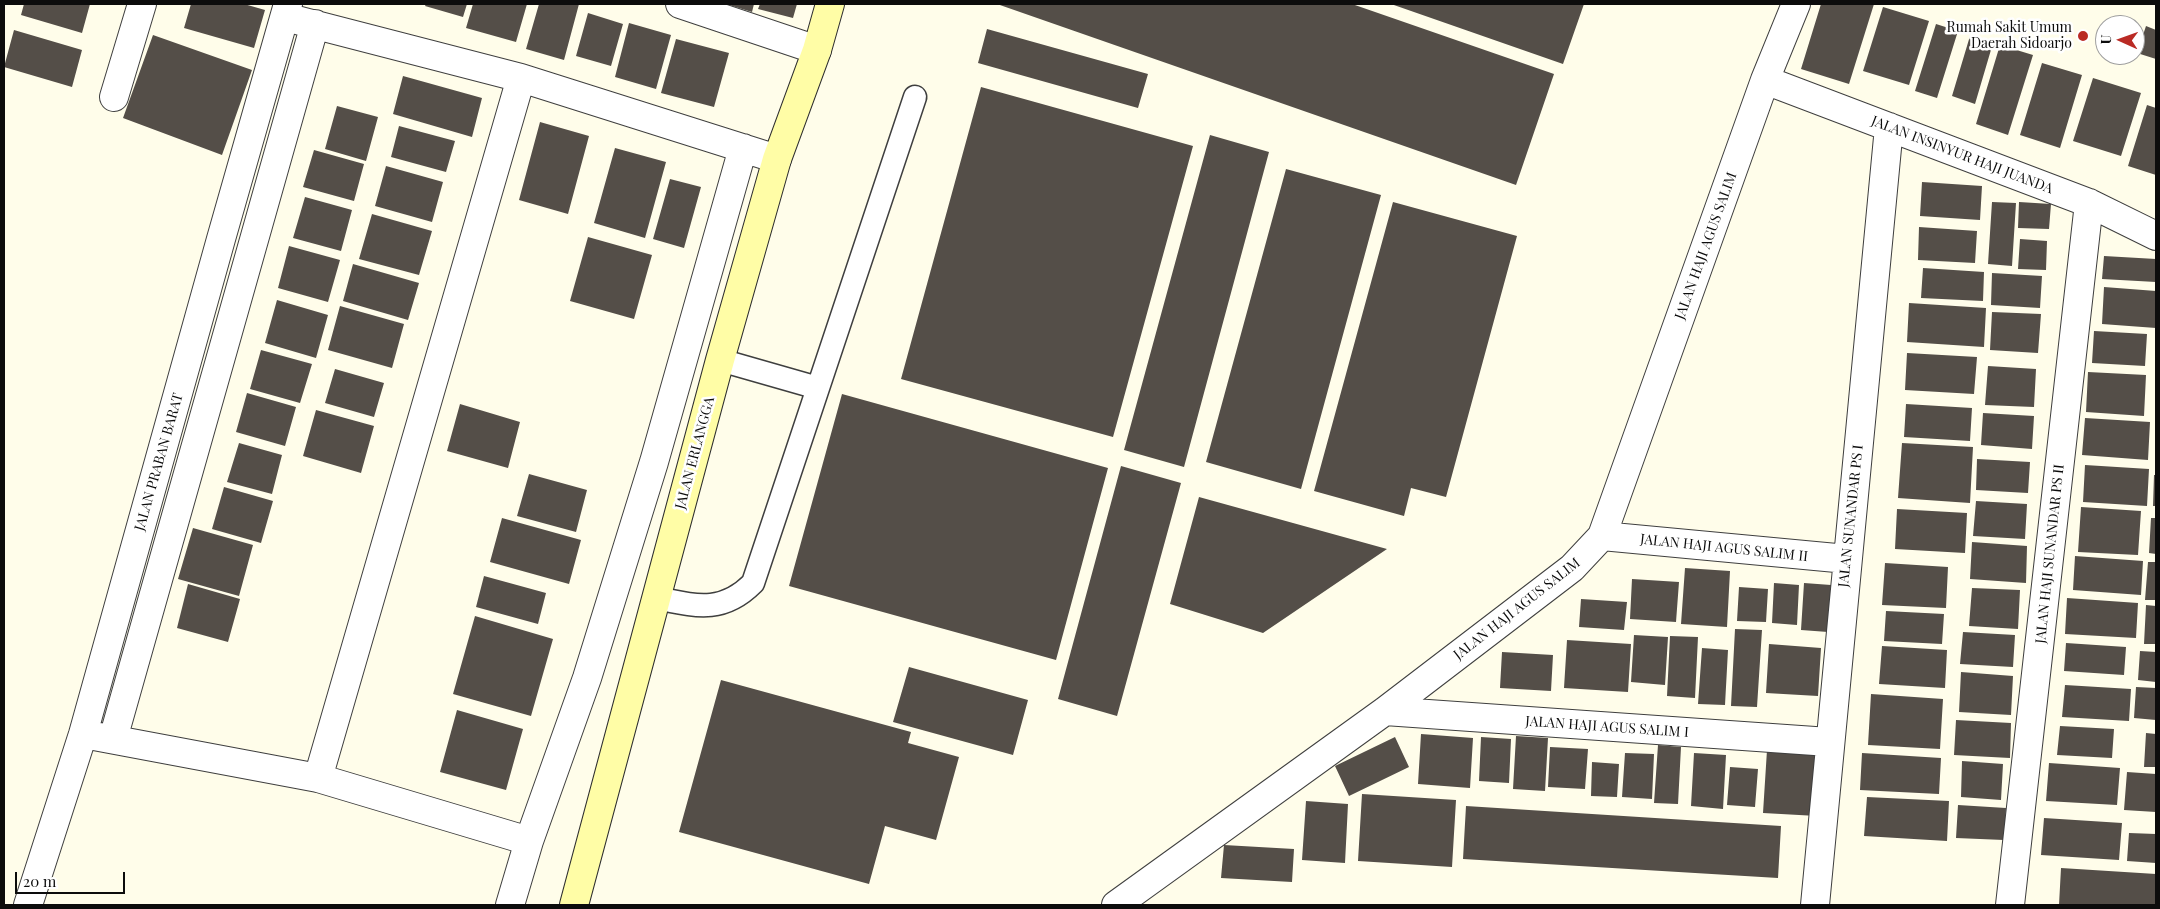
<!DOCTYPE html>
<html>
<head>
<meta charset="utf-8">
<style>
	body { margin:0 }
	#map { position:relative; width:2160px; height:909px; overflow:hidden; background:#fffdea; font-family:"Playfair Display",serif }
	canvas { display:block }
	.frame { position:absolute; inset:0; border:5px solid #0c0c0c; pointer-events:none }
	.north { position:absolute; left:2095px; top:15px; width:50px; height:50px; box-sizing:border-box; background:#fff; border:1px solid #9e9e9e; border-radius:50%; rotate:272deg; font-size:14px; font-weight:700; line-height:20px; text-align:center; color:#0c0c0c }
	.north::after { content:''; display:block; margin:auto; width:18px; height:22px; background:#ba2b25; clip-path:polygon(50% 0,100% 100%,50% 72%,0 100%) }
	.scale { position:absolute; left:15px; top:872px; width:110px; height:22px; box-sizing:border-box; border:2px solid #0c0c0c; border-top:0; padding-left:6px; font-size:15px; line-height:18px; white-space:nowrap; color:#0c0c0c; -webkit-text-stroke:4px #fff; paint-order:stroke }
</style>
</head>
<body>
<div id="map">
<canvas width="2160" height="909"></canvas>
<div class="frame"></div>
<div class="north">U</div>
<div class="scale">20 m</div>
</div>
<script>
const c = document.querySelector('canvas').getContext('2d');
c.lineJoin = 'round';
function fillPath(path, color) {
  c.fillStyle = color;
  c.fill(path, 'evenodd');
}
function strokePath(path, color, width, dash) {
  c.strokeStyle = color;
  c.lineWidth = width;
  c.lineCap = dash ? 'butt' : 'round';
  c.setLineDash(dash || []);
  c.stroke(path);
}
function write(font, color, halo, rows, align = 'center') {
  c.font = font + ' "Playfair Display",serif';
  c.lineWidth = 5;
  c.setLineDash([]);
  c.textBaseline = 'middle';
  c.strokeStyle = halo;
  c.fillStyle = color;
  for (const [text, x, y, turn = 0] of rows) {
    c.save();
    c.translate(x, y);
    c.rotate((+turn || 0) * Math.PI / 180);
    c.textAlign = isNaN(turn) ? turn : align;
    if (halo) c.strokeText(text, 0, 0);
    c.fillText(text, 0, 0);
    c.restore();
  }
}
fillPath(new Path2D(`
	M24,4h66l-8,29 -61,-18z
	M191,4h53l21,6 -11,38 -70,-20z
	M426,4h41l-4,13 -38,-11z
	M473,4h54l-11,38 -50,-14z
	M539,4h40l-15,56 -38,-11z
	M726,4h28l-2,8z
	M760,4h37l-4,14 -35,-9z
	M997,4h355l202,70 -38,111z
	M1391,4h193l-21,60z
	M1821,4h53l-25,80 -48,-15z
	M1883,7l46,14 -20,64 -46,-14z
	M588,13l35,11 -12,42 -35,-10z
	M629,23l42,12 -15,54 -41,-12z
	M1936,24l22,7 -21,67 -22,-7z
	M2146,26l10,4v29l-19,-6z
	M987,29l161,45 -10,34 -160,-45z
	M14,30l68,20 -10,37 -68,-20z
	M153,35l99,35 -30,85 -99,-37z
	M1970,36l23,7 -18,61 -23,-8z
	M676,39l53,14 -15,54 -53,-14z
	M2000,45l33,10 -25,80 -32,-11z
	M2042,63l40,12 -22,73 -40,-13z
	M403,76l79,22 -10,39 -79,-23z
	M2093,78l48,15 -20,63 -48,-15z
	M981,87l212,59 -80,291 -212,-58z
	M2147,105l9,3v67l-28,-9z
	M337,106l41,11 -12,44 -41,-12z
	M540,122l49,14 -21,78 -49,-14z
	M399,126l56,15 -9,31 -55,-15z
	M1210,135l59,17 -85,315 -60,-17z
	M615,148l51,14 -21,76 -51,-15z
	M314,150l50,14 -10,37 -51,-14z
	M386,166l57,16 -11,40 -57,-16z
	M1286,169l95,26 -80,294 -95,-27z
	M670,179l31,8 -17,61 -31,-9z
	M1922,182l60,4 -2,34 -60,-4z
	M305,197l47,13 -11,41 -48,-13z
	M1393,202l124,34 -71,261 -35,-9 -7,28 -90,-25z
	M1992,202l24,1 -4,63 -24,-2z
	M2019,202l32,2 -2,25 -31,-1z
	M372,214l60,17 -13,44 -60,-16z
	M1919,227l58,4 -2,32 -57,-3z
	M588,237l64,18 -18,64 -64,-18z
	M2020,239l27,2 -1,29 -28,-1z
	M289,246l51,14 -12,42 -50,-14z
	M2104,256l52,3v23l-54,-3z
	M353,264l66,19 -11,37 -65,-19z
	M1923,268l61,4 -1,29 -62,-3z
	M1992,273l50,3 -2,32 -49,-3z
	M2104,287l52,4v37l-54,-4z
	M277,300l51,15 -12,43 -51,-15z
	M1909,303l77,5 -2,39 -77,-5z
	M340,306l64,18 -12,44 -64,-18z
	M1992,312l49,2 -3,39 -48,-3z
	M2094,331l53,3 -2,32 -53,-3z
	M261,350l51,14 -12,39 -50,-14z
	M1907,353l70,4 -3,37 -69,-4z
	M1988,366l48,3 -2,38 -49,-2z
	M335,369l49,14 -10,34 -49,-14z
	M2088,372l58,3 -2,41 -58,-4z
	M247,393l49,14 -11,39 -49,-14z
	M842,394l266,74 -52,192 -267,-74z
	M460,404l60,18 -12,46 -61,-17z
	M1906,404l66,4 -2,33 -66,-4z
	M316,410l58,16 -13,47 -58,-17z
	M1983,413l51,3 -2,33 -51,-4z
	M2085,418l65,4 -2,38 -66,-5z
	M239,443l43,12 -10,39 -45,-12z
	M1902,443l71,4 -3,56 -72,-5z
	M1977,459l53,3 -2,31 -52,-3z
	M2085,465l64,4 -2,37 -64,-4z
	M1121,466l60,17 -64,233 -59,-17z
	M529,474l58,16 -11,42 -59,-16z
	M2154,475h2v31h-3z
	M224,487l49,14 -12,42 -49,-14z
	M1199,497l188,52 -124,84 -93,-29z
	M1976,501l51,3 -2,35 -52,-3z
	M2081,507l60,4 -3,44 -60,-3z
	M1897,509l70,4 -2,40 -70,-4z
	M502,518l79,22 -12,44 -79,-22z
	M2151,518h5v36l-7,-1z
	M193,528l60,17 -14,51 -61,-17z
	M1972,542l55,4 -1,37 -56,-4z
	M2075,556l68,5 -2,34 -68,-5z
	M2148,562h8v38h-11z
	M1885,563l63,4 -2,41 -64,-3z
	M1685,568l45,3 -3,56 -46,-3z
	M484,576l62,17 -8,31 -62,-17z
	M1632,579l47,3 -3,40 -46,-3z
	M1774,583l25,2 -2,40 -25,-2z
	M1804,583l27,2 -3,47 -27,-2z
	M188,584l52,15 -12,43 -51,-14z
	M1739,587l29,2 -2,33 -29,-1z
	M1972,588l48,2 -2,39 -49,-3z
	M2067,598l71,5 -2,35 -71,-4z
	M1581,599l46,3 -3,28 -45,-3z
	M2146,605l10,1v38h-12z
	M1886,611l58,3 -2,30 -58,-3z
	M475,616l78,23 -22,77 -78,-22z
	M1735,629l27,1 -5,77 -26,-1z
	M1963,632l52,3 -2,32 -53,-3z
	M1634,635l34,2 -3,48 -34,-3z
	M1670,636l28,1 -3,61 -28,-2z
	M1567,640l64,4 -3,48 -64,-4z
	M2066,643l60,4 -2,28 -60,-4z
	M1769,644l52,4 -3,48 -52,-3z
	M1882,646l65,4 -2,38 -66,-4z
	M1702,648l26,2 -3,55 -27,-1z
	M2140,651l16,1v30l-18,-2z
	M1502,652l51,3 -2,36 -51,-3z
	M909,667l119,33 -15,55 -120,-33z
	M1961,672l52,4 -2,39 -52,-3z
	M721,680l190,52 -3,11 51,14 -23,83 -51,-14 -16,58 -190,-52z
	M2065,685l66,4 -2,32 -67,-4z
	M2136,687l20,1v32l-22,-2z
	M1871,694l72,5 -3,50 -72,-4z
	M457,710l66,19 -17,61 -66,-18z
	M1956,720l55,3 -1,35 -56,-3z
	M2060,726l54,3 -2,29 -55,-3z
	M2146,733l10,1v33h-12z
	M1421,734l52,4 -3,50 -52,-4z
	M1516,736l32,2 -3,53 -32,-2z
	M1395,737l14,30 -60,29 -14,-30z
	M1481,737l30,2 -2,44 -30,-2z
	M1658,745l23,2 -3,57 -24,-1z
	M1550,747l38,2 -3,40 -37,-2z
	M1767,750l54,3 -4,63 -54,-3z
	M1625,753l29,1 -2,45 -30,-2z
	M1694,753l32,2 -3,54 -32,-3z
	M1862,753l79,5 -2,36 -79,-4z
	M1962,761l41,3 -2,36 -40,-3z
	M1592,762l27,2 -2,33 -26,-1z
	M2049,763l71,5 -3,37 -71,-4z
	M1730,767l28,2 -3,38 -28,-2z
	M2127,772l29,2v38l-32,-2z
	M1362,794l94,6 -4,67 -94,-6z
	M1867,797l82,4 -2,40 -83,-5z
	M1306,801l42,3 -3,59 -43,-3z
	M1958,805l48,3 -2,32 -48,-2z
	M1466,806l315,20 -3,52 -315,-19z
	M2044,818l78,5 -3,37 -78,-5z
	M2129,833l27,1v29l-29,-2z
	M1224,845l70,4 -2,33 -71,-4z
	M2061,868l95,6v31h-97z`), '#544e48');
const lane = new Path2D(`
	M818,388l97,-291
	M656,598c40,8 66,16 97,-15l65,-195 -98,-28`);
const street = new Path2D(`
	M680,4l137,46
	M285,17l236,61 -203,700
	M521,78l256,81
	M1765,80l324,123 67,33
	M114,97l28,-93
	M1602,536l245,23
	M1385,711l444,31
	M94,736l224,42 211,63
	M113,739l202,-715
	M28,905l55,-171 138,-495 67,-235
	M510,905l19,-64 58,-163 67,-216 89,-314
	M1116,905l269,-194 187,-143 30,-32 163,-456 31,-76
	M1815,905l74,-778
	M2010,905l79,-702`);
const secondary = new Path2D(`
	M574,905l146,-545 57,-201 40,-109 13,-46`);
strokePath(lane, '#3f3f3f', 25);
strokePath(street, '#3f3f3f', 30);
strokePath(secondary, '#2e2e2e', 30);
strokePath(lane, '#fff', 22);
strokePath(street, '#fff', 28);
strokePath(secondary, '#fffda6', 28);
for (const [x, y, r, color] of [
	[2083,36,6,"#ba2b25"]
]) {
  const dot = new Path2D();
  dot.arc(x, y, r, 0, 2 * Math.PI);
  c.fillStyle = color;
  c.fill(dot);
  strokePath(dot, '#fff', 2);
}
write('14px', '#0c0c0c', '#fff', [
	["Rumah Sakit Umum",2072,28],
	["Daerah Sidoarjo",2072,44]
], 'right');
write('14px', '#0c0c0c', '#fff', [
	["JALAN INSINYUR HAJI JUANDA",1962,155,21],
	["JALAN HAJI AGUS SALIM",1706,246,-70],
	["JALAN ERLANGGA",695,453,-75],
	["JALAN PRABAN BARAT",159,462,-74],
	["JALAN SUNANDAR PS I",1851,516,-84],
	["JALAN HAJI AGUS SALIM II",1724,548,6],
	["JALAN HAJI SUNANDAR PS II",2050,554,-84],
	["JALAN HAJI AGUS SALIM",1517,609,-38],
	["JALAN HAJI AGUS SALIM I",1607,727,4]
]);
</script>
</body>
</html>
